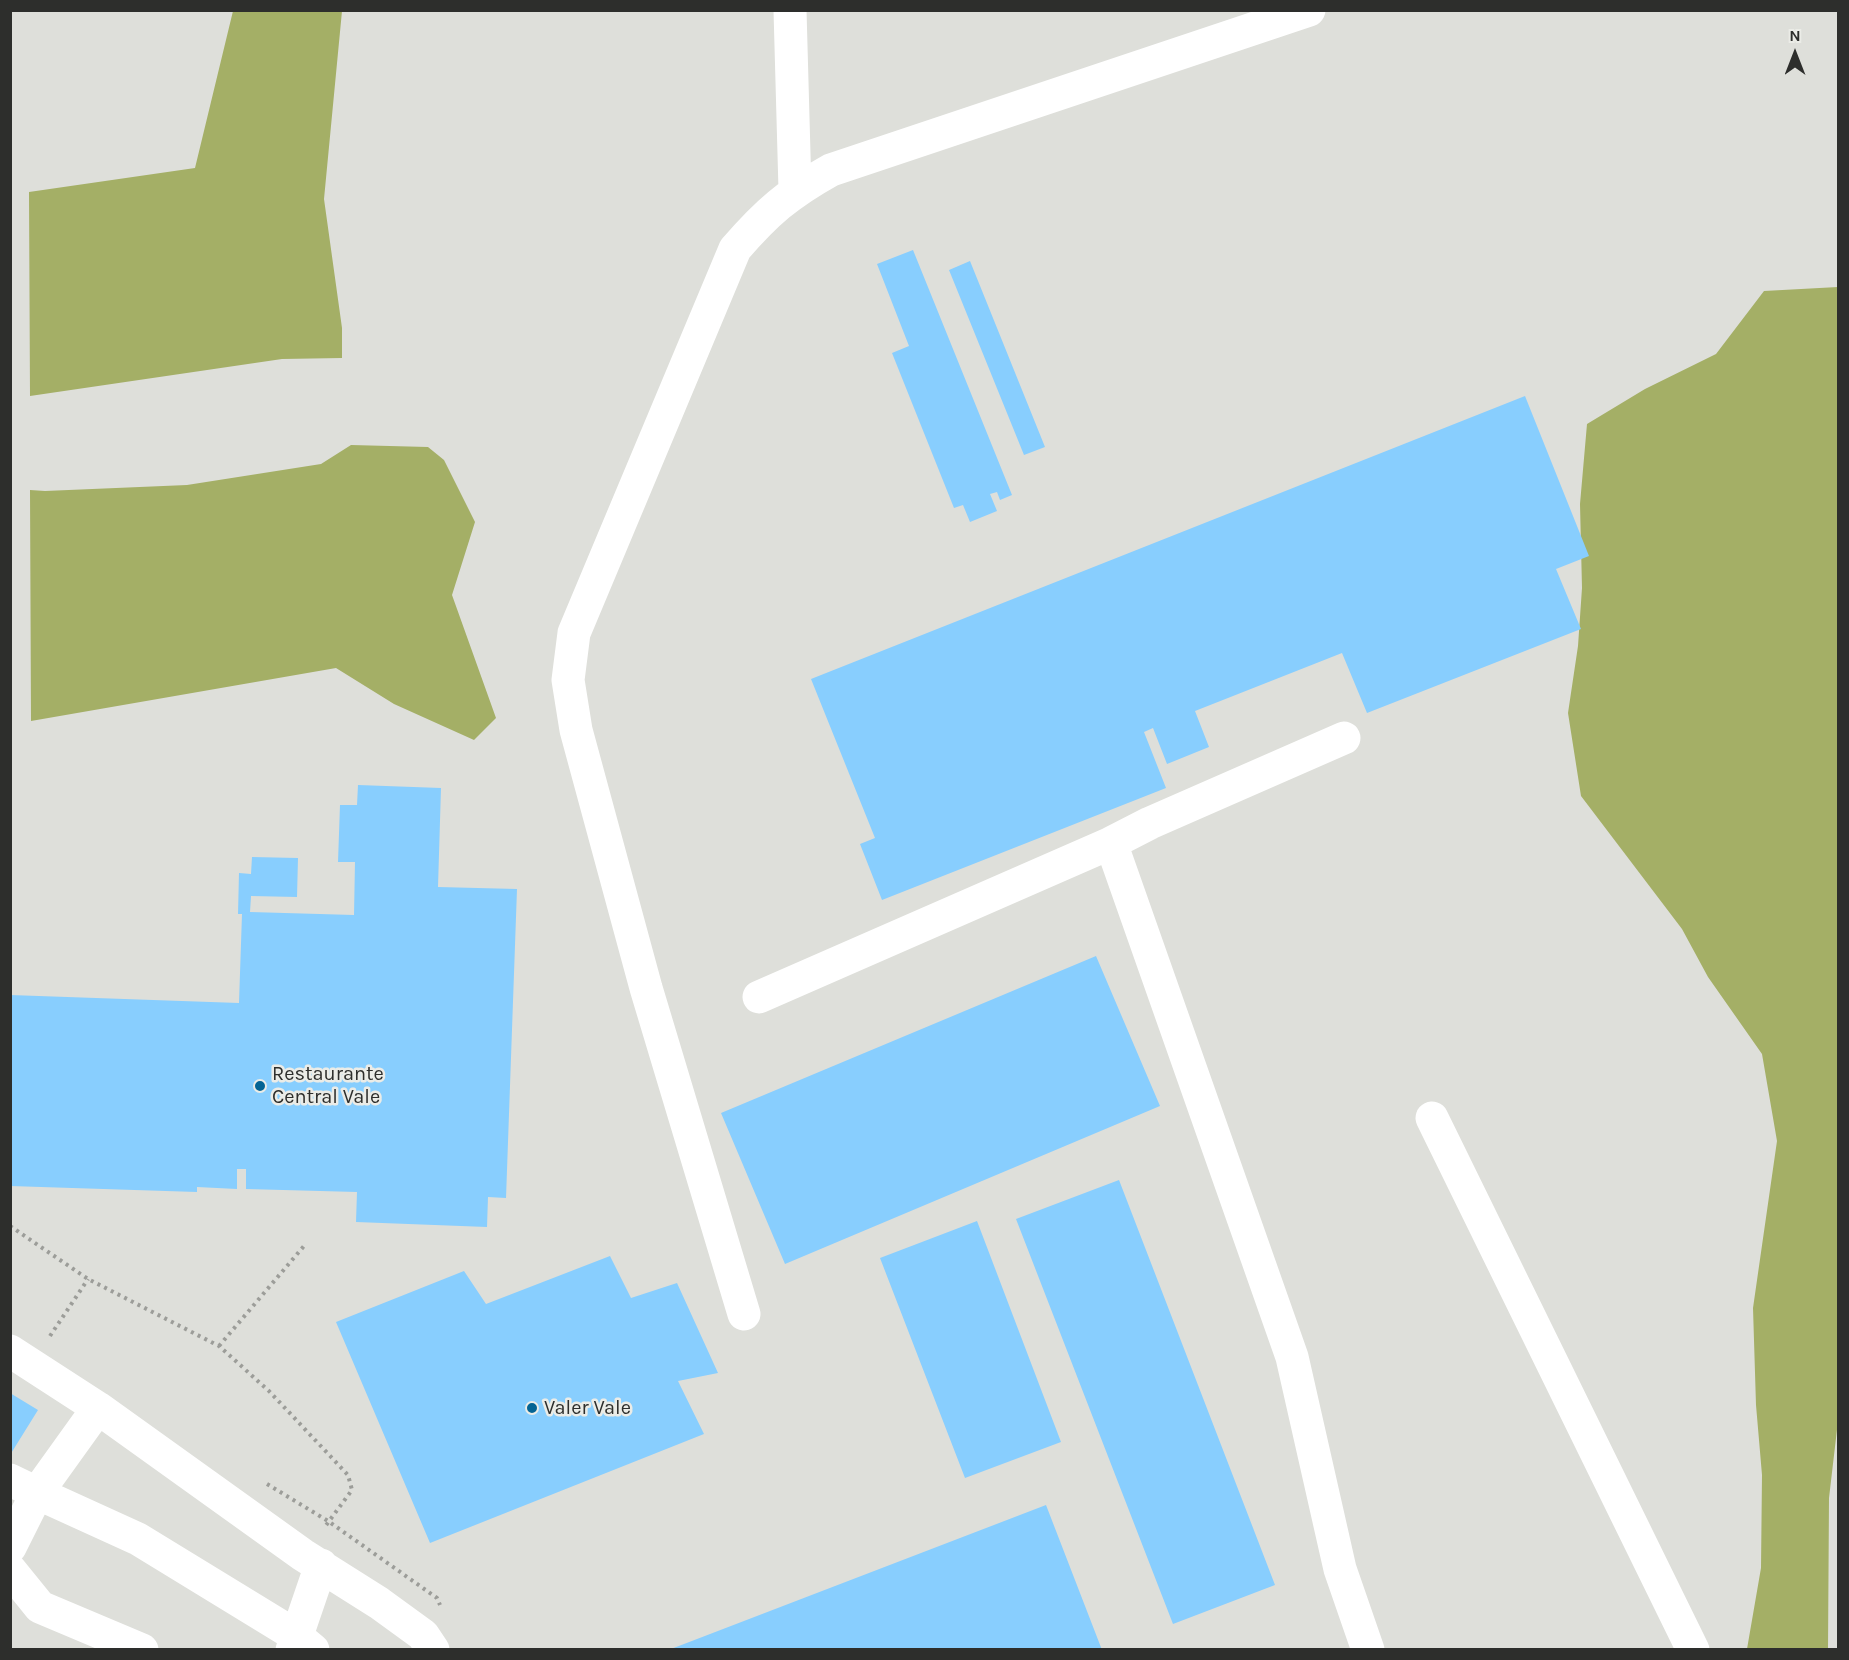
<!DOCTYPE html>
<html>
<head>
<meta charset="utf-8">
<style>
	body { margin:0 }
	#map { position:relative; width:1849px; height:1660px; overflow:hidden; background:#dedfda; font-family:Karla,sans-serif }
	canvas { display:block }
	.frame { position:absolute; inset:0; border:12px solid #2d2e2c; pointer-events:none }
	.north { position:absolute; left:1765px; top:24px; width:60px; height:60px; -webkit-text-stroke:4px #ebece7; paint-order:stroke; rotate:0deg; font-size:16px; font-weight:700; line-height:24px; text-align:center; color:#2d2e2c }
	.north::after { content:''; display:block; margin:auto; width:21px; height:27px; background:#2d2e2c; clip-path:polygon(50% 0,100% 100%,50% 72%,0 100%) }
</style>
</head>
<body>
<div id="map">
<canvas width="1849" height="1660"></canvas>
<div class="frame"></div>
<div class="north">N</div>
</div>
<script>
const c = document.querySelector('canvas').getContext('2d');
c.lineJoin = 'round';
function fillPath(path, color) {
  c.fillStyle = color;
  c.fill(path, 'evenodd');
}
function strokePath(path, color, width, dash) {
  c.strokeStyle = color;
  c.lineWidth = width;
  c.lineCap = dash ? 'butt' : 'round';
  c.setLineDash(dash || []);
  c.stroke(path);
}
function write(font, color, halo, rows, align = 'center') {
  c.font = font + ' Karla,sans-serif';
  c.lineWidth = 5;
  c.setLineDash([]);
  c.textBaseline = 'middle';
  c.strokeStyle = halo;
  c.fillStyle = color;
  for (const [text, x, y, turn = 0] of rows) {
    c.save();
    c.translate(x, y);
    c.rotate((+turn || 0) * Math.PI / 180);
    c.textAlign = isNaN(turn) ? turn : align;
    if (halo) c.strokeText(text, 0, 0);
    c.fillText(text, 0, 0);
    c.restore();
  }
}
fillPath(new Path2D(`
	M233,11h109l-18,188 18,129v30l-60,1 -252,37 -1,-204 166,-24z
	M1838,287v1134l-9,77 -1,151h-81l14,-81 1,-93 -6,-70 -3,-97 24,-167 -15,-87 -54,-77 -26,-48 -101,-133 -13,-83 10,-67 4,-58 -2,-84 7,-80 58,-35 71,-35 48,-63z
	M351,445l77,2 16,13 31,62 -23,73 44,123 -22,22 -80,-36 -58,-36 -305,53 -1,-231 15,1 142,-6 134,-21z`), '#a4af66');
fillPath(new Path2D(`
	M913,250l99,245 -12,5 -3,-8 -7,2 7,17 -27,11 -7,-17 -9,3 -62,-155 17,-7 -32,-82z
	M970,261l75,186 -21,8 -75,-185z
	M1525,396l64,160 -33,13 25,60 -214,84 -25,-60 -147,58 14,36 -42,17 -14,-36 -9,4 22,56 -284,112 -22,-56 15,-6 -64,-159z
	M358,785l83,3 -3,99 79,2 -11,309 -18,-1 -1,30 -131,-5 1,-30 -111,-3v-20h-9v20l-40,-2v5l-187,-6v-191l229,8 3,-89h-4l1,-41 12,1 1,-17 46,1 -1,39 -46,-1 -1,16 104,3 1,-53h-17l2,-57h17z
	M1096,956l64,150 -375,158 -64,-151z
	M1119,1180l156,405 -102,39 -157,-405z
	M977,1221l84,221 -96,36 -85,-220z
	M610,1256l21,42 46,-15 41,90 -40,8 26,53 -274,109 -94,-221 128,-51 22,33z
	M10,1393l28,17 -28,45z
	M1046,1505l56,145h-431v-1z`), '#88cefe');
strokePath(new Path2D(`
	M10,1226l78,53 131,67 50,45 79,84 4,15 -28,38
	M50,1336l38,-57
	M219,1346l85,-100
	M267,1484l61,37 109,77 3,7`), '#9c9d99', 4, [3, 4.5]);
strokePath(new Path2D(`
	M790,10l5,180
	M1344,738l-194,85 -39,20 181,514 48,212 28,81
	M759,997l352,-154
	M1432,1118l261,532
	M744,1314l-98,-326 -70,-258 -8,-50 6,-47 161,-384c32,-37 53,-55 96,-79l478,-160
	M10,1351l88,57 205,147 76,48 44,32 10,15
	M10,1480l27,13 61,-85
	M10,1547l27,-54 101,46 157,96 18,15
	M10,1570l30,37 102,43
	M292,1650l29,-85`), '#fff', 33);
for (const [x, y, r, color] of [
	[260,1086,6,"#046494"],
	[532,1408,6,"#046494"]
]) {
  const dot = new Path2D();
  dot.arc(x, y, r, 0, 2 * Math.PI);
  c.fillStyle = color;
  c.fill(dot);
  strokePath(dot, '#ebece7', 2);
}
write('20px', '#2d2e2c', '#ebece7', [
	["Restaurante",272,1074],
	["Central Vale",272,1097],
	["Valer Vale",544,1408]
], 'left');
</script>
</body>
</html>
